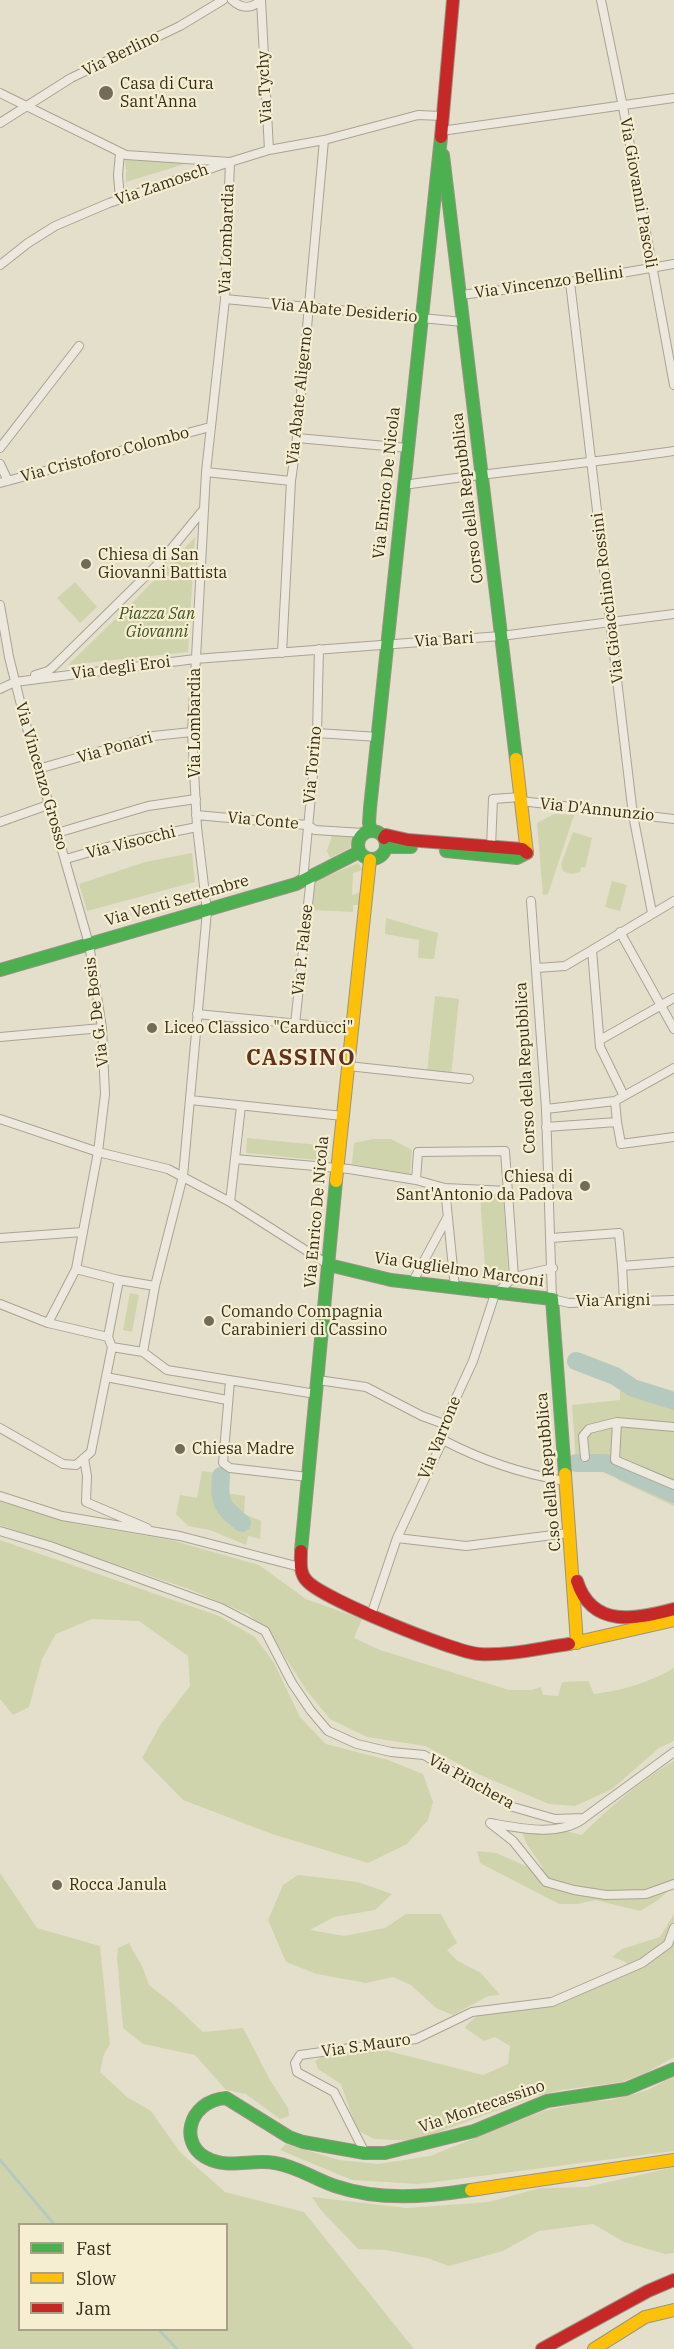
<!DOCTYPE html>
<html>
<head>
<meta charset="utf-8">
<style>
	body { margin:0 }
	#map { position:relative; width:674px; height:2349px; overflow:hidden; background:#e4dfca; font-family:"IBM Plex Serif",serif }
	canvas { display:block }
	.legend { position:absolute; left:18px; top:2223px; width:210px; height:108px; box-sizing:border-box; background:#f5eed0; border:2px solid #a9a088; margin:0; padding:8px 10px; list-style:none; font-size:18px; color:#362c1d }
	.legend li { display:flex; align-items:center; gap:12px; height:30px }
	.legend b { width:30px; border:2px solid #a9a088 }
</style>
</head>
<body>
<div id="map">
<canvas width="674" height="2349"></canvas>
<ul class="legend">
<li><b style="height:8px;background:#4caf50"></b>Fast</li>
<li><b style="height:8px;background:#ffc107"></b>Slow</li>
<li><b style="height:8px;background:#c62828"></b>Jam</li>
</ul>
</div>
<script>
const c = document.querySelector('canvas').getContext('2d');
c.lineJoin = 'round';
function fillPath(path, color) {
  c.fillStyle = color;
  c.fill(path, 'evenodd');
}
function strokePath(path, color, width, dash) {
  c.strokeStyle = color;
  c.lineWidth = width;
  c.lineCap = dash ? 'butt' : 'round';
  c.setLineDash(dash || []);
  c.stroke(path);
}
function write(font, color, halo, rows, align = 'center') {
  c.font = font + ' "IBM Plex Serif",serif';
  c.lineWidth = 4.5;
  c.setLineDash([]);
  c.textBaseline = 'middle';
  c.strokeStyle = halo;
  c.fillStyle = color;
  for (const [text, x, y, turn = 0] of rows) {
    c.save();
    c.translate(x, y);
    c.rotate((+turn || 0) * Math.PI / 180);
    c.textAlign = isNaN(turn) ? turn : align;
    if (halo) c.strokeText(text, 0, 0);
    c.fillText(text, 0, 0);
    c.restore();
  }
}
fillPath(new Path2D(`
	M125,160l1,-1 62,4 -62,19v-11h3l-3,-1z
	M195,537l-7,115 -120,13 68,-66z
	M75,582l22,25 -17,16 -23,-25z
	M554,814l20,1 -26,79 -5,1 -6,-72z
	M573,832l19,6 -7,30 -4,-1 -1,5 -9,2 -8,-3 -2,-7z
	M332,835l20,2 -2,11 -20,10 -3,-7z
	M192,853l3,29 -108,29 -8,-27 66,-22z
	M358,863l5,7 -10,3 -1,22 10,-3 -1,13h-8v7l-41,-2 1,-28z
	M612,881l15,4 -7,26 -15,-4z
	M386,918l52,15 -4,26 -16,-1 1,-18 -34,-6z
	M435,996l24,3 -8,77 -24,-3z
	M247,1138l82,8 -1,15 -82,-8z
	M373,1139h18l21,11 -2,24 -58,-10 2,-21z
	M503,1193l5,78 -7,4 -6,-7 -10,1 -5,-74z
	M130,1293l9,2 -7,37 -9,-2z
	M646,1388l28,5v113l-54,-25 -11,-9 -33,-9 -4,-58 48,-5v-9z
	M202,1471l26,3 -2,19 19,3 -1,18 17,7 -1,18 -12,-3 -2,9 -36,-15 -22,-4 -12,-12 4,-19 17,3z
	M0,1501l71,22 100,17 88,25 47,34 56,20 -8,19 26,12 129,40h22l10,-3 2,8 15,1 4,-14 26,-1 6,13c26,-3 57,-12 80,-26v73l-15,7 -47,41 -37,17 -26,-2 -71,-30 -53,-28 -58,-9 -37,-18 -23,-28 -36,-56 -23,-21 -59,-25 -189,-64z
	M0,1540l219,76 36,21 19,26 26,54 26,27 62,16 35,14 10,28 -5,18 -21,24 -39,19 -96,-29 -89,-34 -41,-42 19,-34 29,-38 -2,-30 -49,-35 -47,-2 -36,15 -14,25 -13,48 -16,8 -13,-16z
	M674,1761v120c-5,14 -22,23 -34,30l-45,-11 -17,4h-19l-79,-41 -3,-12 19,2 39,17 8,-2 -17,-25 -4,-12 28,-4 32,8c24,-25 62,-57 92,-74z
	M0,1873l37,55 63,18 10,98 -6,10 -4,18 27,25 24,14 29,41 45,40 79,20 110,137h-414zM226,2224v106h-206v-106z
	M298,1875l60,7 34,12 -17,16 -41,7 -24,13 34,6 41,-8 21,-14h35l16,29 -10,7 11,11 23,12 19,22 -12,1 -35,19 -17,-7 -25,-23 -18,-8 -27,6 -49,-9 -31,-12 -18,-42 15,-35z
	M674,1914v143l-28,16 -24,9 -61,8 -28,7 -118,44 -41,-2 -17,-9 -16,-46 -23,-15 -3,-8 12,-8 28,-3 33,1 95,24 25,-11 2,-18 -15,-9 -11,4 -19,-13c15,-26 72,-26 99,-34 22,-6 45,-16 63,-30l-1,-2 -14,-5 10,-8 38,-12z
	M129,1943l14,25 6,17 23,18 31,29 40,-4 27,52 18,28 1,8 -9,3 -34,-25 -20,-4 -31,-35 -52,-11 -20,-16 -6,-71 1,-9z
	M674,2076v75l-255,33 -67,-4 -72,-30 6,-6 53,16 39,4 52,-8 113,-45 43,-9 25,-2 37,-10z
	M674,2167v86l-9,1 -41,-12 -31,-18 -54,7 -36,20 -54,15 -22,-8 -41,-8 -28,-1 -38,-40 -8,-12 95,11 82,-6 51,-14 47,-1z`), '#d0d4ad');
strokePath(new Path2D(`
	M0,2160l54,64
	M159,2330l18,19`), '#b6c9bf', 3);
strokePath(new Path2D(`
	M576,1361l39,15 18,12 41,13
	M576,1463h29l69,31
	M221,1476c-2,28 0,30 21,47`), '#b6c9bf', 18);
const street = new Path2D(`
	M232,0c9,9 20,9 29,0
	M261,0l8,150
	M601,0l22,107 51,278
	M0,93l126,62 104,7 -5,137 -19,173 -14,260 5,95 10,84 -24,265 -28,110 -12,66
	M0,123l71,-45 109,-52 43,-26
	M441,131l233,-33
	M120,153l-2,22 2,24
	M0,265l28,-22 27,-17 54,-23 121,-41 39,-12 55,-10 94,-25 24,1
	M570,282l63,533 19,98
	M460,295l110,-13 104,-18
	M225,299l238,23
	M297,438l111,10
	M0,448l79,-102
	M0,464l8,17
	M206,472l85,9
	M0,483l210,-56
	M404,485c90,-13 180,-21 270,-34
	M0,605l9,52 16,64 64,223 13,84 3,66 -7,58 -22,117 -28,54
	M282,653l9,-172 6,-43 27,-298
	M35,675l13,-4 5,-4 110,-108 41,-50
	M0,689l15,-7 180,-23 306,-23 173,-22
	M317,733l61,4
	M38,769l115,-33 39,-4
	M521,801l153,18
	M196,815l111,10 8,5 48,3
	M0,822l48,-17
	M57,833l91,-27 48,-7
	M491,847l2,-48 28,-2
	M66,859l62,-18 69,-14
	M303,880l14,-147 2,-84
	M531,901l15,208 6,190 17,4 105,-3
	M620,932l54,97
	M537,968l28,-2 27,-16
	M197,1014l154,15
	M295,1024l16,-147
	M0,1037l102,-9
	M600,1040l74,-42
	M348,1066l121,13
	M624,1096l-24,-49 -8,-97 82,-49
	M190,1100l153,16
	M546,1109l69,-8 59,-33
	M0,1119l98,33 70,17 62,33 99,63
	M617,1122l4,22 53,-7
	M546,1127l71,-5 -2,-21
	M235,1159l114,10 67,11 29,8 63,3
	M445,1188l10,100
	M230,1202l11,-96
	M0,1238l83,-6
	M551,1238l68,-5 3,33 52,-4
	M622,1266l2,35
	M76,1269l43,11
	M514,1277l39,-9
	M412,1283l35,-65
	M155,1286l-36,-6 -11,57 4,10 31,5 24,18 149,24
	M0,1304l48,19 60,14
	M106,1377l121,23
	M318,1380l48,7 56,29 22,8
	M230,1381l-7,82 7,5 78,9
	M674,1427l-57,-5 -2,38 59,25
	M0,1428l63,36 13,1 15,-13 21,-105
	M443,1440c38,20 80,34 122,41
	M585,1457l-2,-21 6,-7 28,-7
	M84,1458l3,18 -1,26 61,26
	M0,1496l62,20 118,20 120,31
	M0,1531l50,15 171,62 44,23 27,52 19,28 17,20 29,13 34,8 33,3 89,52 42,12 29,-1 90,-66
	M397,1538l69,8 103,-13
	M371,1615l26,-77 46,-98 1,-16 29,-63 22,-67 19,-17 -9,-126 -87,1 -2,28
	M583,1819c-25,18 -64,9 -93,4l23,18 33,41 28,8 32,5 40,-1 28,-10
	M365,2153l-31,-61 -37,-20 -2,-9 5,-8 116,-16 56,-27 80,-10 90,-39 26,-19 6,-16`);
const fast = new Path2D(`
	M443,155l73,604
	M358 845a14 14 0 1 1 28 0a14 14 0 1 1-28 0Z
	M371,831l-2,-8 1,-15 71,-671
	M386,847h25
	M446,851l71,7 10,-5
	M0,970l296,-86 63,-32
	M329,1265l62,15 161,19 13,175
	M301,1551l35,-370
	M471,2190c-45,7 -92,11 -136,-4 -21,-7 -39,-20 -60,-23 -21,-4 -44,5 -64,-3 -34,-13 -24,-59 15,-62l63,39 14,5 62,11h20l89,-22 73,-30 79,-12 48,-20`);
const slow = new Path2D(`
	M516,759l11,94
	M336,1181l34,-321
	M565,1474l12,169
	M569,1644l105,-24
	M471,2190l203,-30
	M594,2349l51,-32 29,-7`);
const jam = new Path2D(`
	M441,137l12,-137
	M384,838l2,-3 22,5 114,9 5,4
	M301,1551c0,11 -2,22 6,30 16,18 147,71 172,73 29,2 61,-6 90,-10
	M577,1581c15,48 60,38 97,28
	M542,2349l106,-58 26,-11`);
strokePath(street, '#a9a394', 10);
strokePath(fast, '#989384', 14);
strokePath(slow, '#989384', 14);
strokePath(jam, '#989384', 14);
strokePath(street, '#ece8dd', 8);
strokePath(fast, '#4caf50', 12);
strokePath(slow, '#ffc107', 12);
strokePath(jam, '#c62828', 12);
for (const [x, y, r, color] of [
	[106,93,8,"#736b5a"],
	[86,564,6,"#736b5a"],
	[152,1028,6,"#736b5a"],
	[585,1186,6,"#736b5a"],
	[209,1321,6,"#736b5a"],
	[180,1449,6,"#736b5a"],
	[57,1885,6,"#736b5a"]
]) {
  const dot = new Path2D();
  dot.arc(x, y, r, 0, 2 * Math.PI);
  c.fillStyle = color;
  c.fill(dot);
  strokePath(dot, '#f5eed0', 2);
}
write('16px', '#362c1d', '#f5eed0', [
	["Via Berlino",121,54,-26],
	["Via Tychy",265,87,-93],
	["Via Zamosch",162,185,-19],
	["Via Giovanni Pascoli",638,193,80],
	["Via Lombardia",227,239,-88],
	["Via Vincenzo Bellini",549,283,-8],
	["Via Abate Desiderio",344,311,5],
	["Via Abate Aligerno",300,396,-84],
	["Via Cristoforo Colombo",105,455,-15],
	["Via Enrico De Nicola",387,483,-84],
	["Corso della Repubblica",468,498,-97],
	["Via Gioacchino Rossini",608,598,-97],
	["Via Bari",444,640,-4],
	["Via degli Eroi",121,668,-7],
	["Via Lombardia",195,723,-90],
	["Via Ponari",115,748,-16],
	["Via Torino",313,765,-85],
	["Via Vincenzo Grosso",41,776,74],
	["Via D'Annunzio",597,810,6],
	["Via Conte",263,821,5],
	["Via Visocchi",131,843,-14],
	["Via Venti Settembre",177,901,-16],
	["Via P. Falese",303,950,-84],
	["Via G. De Bosis",97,1012,-97],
	["Corso della Repubblica",526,1068,-93],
	["Via Enrico De Nicola",317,1212,-85],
	["Via Guglielmo Marconi",459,1270,8],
	["Via Arigni",613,1301,-1],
	["Via Varrone",440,1438,-68],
	["C.so della Repubblica",549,1472,-95],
	["Via Pinchera",471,1782,29],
	["Via S.Mauro",366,2046,-8],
	["Via Montecassino",482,2107,-19]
]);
write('16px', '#362c1d', '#f5eed0', [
	["Casa di Cura",120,84],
	["Sant'Anna",120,102],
	["Chiesa di San",98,555],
	["Giovanni Battista",98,573],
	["Liceo Classico \"Carducci\"",164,1028],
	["Chiesa di",573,1177,"right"],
	["Sant'Antonio da Padova",573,1195,"right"],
	["Comando Compagnia",221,1312],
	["Carabinieri di Cassino",221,1330],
	["Chiesa Madre",192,1449],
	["Rocca Janula",69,1885]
], 'left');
write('italic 16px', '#425323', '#f5eed0', [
	["Piazza San",157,614],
	["Giovanni",157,632]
]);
c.letterSpacing = '1.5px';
write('bold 22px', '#63321c', '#f5eed0', [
	["CASSINO",301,1059]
]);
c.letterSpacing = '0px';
</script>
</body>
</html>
